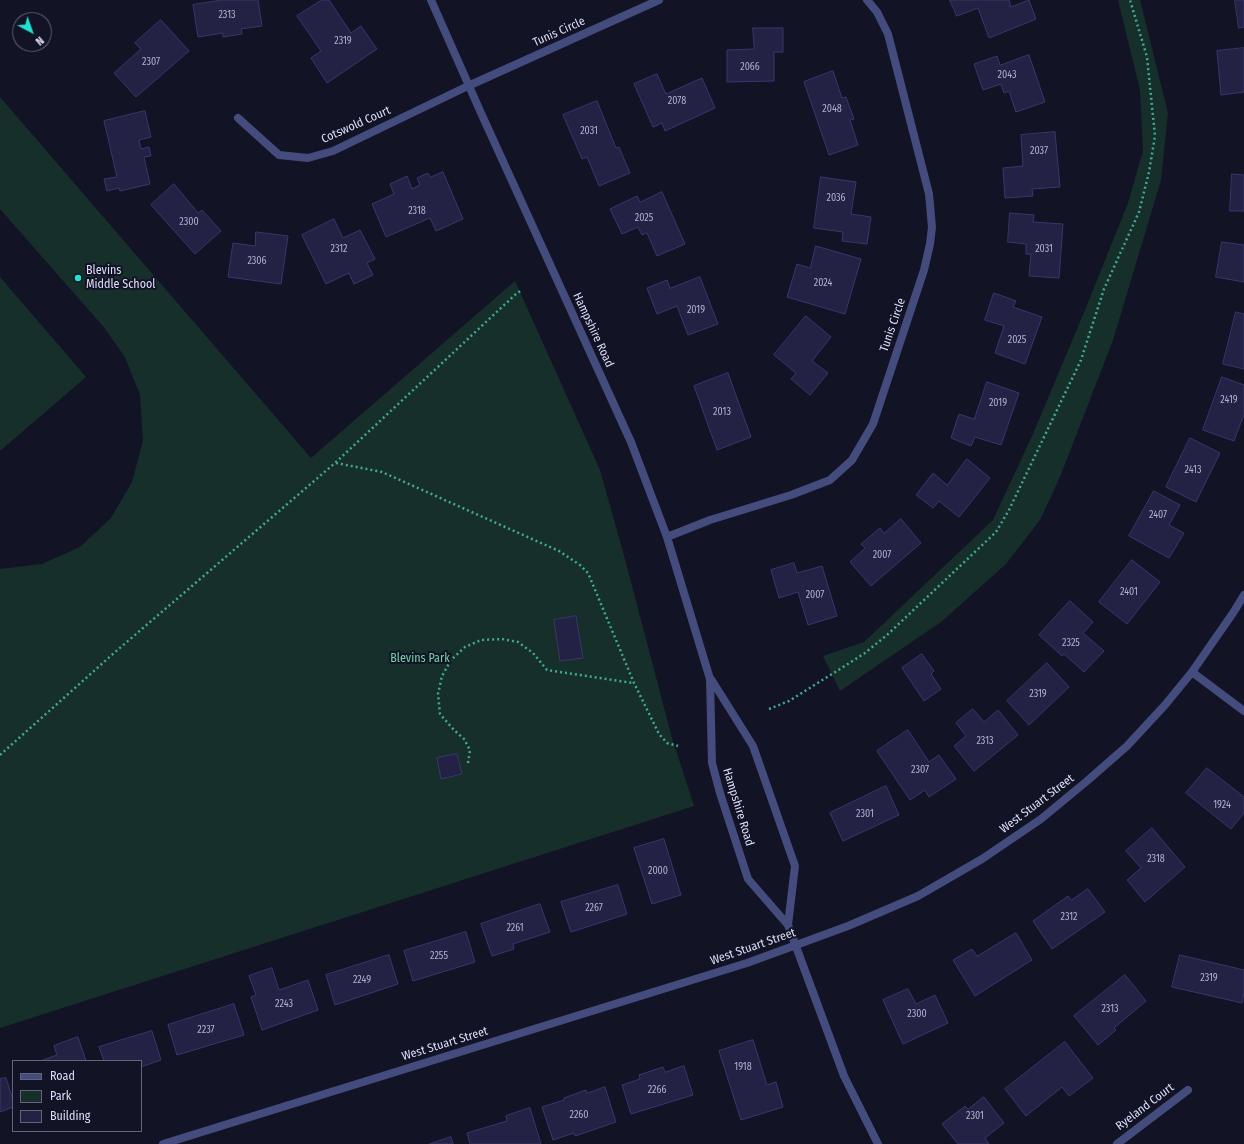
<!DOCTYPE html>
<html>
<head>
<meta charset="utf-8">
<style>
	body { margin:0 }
	#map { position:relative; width:1244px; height:1144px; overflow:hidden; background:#131326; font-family:"Fira Sans Condensed",sans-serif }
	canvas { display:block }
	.legend { position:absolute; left:12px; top:1060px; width:130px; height:72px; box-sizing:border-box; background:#131326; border:1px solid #63647b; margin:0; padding:5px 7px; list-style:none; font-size:12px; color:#dcdefa }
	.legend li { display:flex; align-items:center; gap:8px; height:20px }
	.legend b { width:20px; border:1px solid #63647b }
	.north { position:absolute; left:12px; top:12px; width:40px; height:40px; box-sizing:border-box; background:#131326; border:1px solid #63647b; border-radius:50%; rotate:139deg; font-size:11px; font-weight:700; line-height:16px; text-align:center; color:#dcdefa }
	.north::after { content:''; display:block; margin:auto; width:14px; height:18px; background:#22e1d3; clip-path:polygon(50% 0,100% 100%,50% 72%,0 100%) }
</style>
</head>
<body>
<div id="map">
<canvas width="1244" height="1144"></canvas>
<ul class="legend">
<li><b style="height:5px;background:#444c7e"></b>Road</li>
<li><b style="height:11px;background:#172f2a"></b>Park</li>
<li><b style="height:11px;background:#232144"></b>Building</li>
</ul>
<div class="north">N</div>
</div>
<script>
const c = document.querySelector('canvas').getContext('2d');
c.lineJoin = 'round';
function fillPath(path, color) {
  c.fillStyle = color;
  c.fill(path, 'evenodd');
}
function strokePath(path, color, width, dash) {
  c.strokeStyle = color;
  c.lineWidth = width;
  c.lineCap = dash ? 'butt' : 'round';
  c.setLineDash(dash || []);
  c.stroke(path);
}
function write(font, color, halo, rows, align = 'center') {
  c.font = font + ' "Fira Sans Condensed",sans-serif';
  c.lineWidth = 4;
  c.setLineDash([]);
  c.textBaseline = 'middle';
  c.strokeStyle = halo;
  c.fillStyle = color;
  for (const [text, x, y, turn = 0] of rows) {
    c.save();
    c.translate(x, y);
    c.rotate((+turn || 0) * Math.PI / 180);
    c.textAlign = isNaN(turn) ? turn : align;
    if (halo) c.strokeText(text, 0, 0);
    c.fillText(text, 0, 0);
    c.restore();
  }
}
fillPath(new Path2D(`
	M1118,0h22l28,113 -7,67 -48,160 -53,137 -20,43 -34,44 -65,58 -101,69 -17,-35 41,-14 129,-122 40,-86 52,-124 43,-107 15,-52 -3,-61z
	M0,97l311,361 204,-177 85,189 26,93 46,175 22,68 -694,222v-459l42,-5 38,-17 31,-29 21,-36 11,-41 -3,-46 -15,-38 -23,-32 -102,-116z
	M0,277l86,100 -86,74z`), '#172f2a');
const building = new Path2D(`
	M222,0h36l4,26 -21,3 1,5 -19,3v-4l-25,4 -5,-32z
	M322,0h7l22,33 10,-7 16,23 -50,34 -16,-25 10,-7 -24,-35z
	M950,0h59l2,7 18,-7 7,19 -47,19 -11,-30 -21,8z
	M1235,0h9v27l-5,1z
	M161,20l28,31 -53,46 -22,-24 27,-24 -6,-6z
	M753,28h30v24h-9v29l-47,1v-32l27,-1z
	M1244,48v44l-23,3 -4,-44z
	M1029,55l16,47 -29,10 -7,-21 -5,2 -3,-9 -18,6 -9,-26 23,-8 3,9z
	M833,71l9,27 4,-1 8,22 -4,1 8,25 -29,10 -25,-73z
	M657,74l9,20 36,-16 13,30 -50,23 -3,-8 -9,4 -19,-43z
	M597,101l19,47 3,-1 11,26 -31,13 -12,-29 -5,2 -19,-44z
	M145,111l6,26 -12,3 2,9 8,-2 2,9 -7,1 6,27 -30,7 -1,-3 -12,3 -3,-12 13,-2 -13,-56z
	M1055,132l5,55 -28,2 1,7 -28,2 -2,-30 20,-2 -2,-31z
	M443,172l20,47 -27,12 -6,-13 -44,19 -14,-33 22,-10 -4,-10 17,-8 5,13 8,-4 -3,-7 11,-5 2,4z
	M1232,174l12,1v36h-14z
	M821,177l35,5 -5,32 20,3 -4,27 -25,-3 1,-9 -29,-4z
	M174,184l24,29 4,-3 19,21 -26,23 -44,-49z
	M662,192l23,52 -28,12 -10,-23 -5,2 -4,-8 -16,7 -12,-25 27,-13 3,6z
	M1010,213l24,2 -1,7 30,2 -4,54 -30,-2 2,-22h-5v-10l-18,-2z
	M334,219l9,19 17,-8 15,29 -8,4 6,12 -19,9 -5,-11 -23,11 -24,-49z
	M256,232l32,4 -7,48 -53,-7 5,-34 22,3z
	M1222,242l22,3v37l-28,-5z
	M816,246l45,13 -16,55 -58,-17 10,-33 13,4z
	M700,277l18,47 -30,11 -11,-29 -20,8 -10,-26 20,-8 3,8z
	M994,293l22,8 -3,6 29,10 -17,47 -30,-11 9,-27 -19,-6z
	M1236,312l8,2v55l-21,-5z
	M806,316l25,21 -19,24 16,12 -18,22 -19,-16 5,-6 -22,-18z
	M728,373l23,64 -34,13 -23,-64z
	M1222,377l22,8v29l-10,27 -31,-11z
	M987,382l32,11 -18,52 -26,-8 -4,9 -20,-8 8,-24 15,5z
	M1190,438l30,15 -24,49 -30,-15z
	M967,459l23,19 -31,39 -20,-16 -6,7 -17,-13 17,-22 14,12z
	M1154,491l26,14 -11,20 15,8 -15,25 -40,-22z
	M901,519l20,24 -50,43 -21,-24 15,-14 -4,-4 19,-16 4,5z
	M1132,560l28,22 -33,42 -28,-22z
	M794,563l3,10 25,-7 15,50 -29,9 -10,-33 -19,6 -8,-28z
	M1070,601l23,21 -10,11 21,18 -20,21 -20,-18 -2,2 -23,-21z
	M576,616l7,42 -23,3 -6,-41z
	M922,654l12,17 -3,3 10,15 -17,12 -22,-33z
	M1047,663l22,24 -40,38 -22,-24z
	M973,709l11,13 14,-12 20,25 -44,36 -20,-25 12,-10 -10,-13z
	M908,730l21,32 10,-7 17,24 -27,18 -4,-7 -15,10 -33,-49z
	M457,754l5,20 -21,5 -4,-21z
	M1207,768l37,29v16l-13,16 -45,-36z
	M886,786l13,29 -56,26 -13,-28z
	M1152,828l33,39 -40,35 -18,-22 14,-12 -15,-17z
	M664,839l17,56 -29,9 -18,-56z
	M618,885l9,29 -56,18 -10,-30z
	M1088,889l17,23 -53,37 -19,-28 35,-25 3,4z
	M540,904l10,28 -37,12 1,5 -22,7 -11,-32z
	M466,932l9,30 -62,19 -9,-30z
	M1016,933l16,27 -57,36 -22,-36 19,-11 5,7z
	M389,955l9,29 -63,21 -9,-30z
	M1180,955l64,15v22l-2,11 -70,-16z
	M272,968l7,22 29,-10 10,30 -56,20 -11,-33 5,-2 -7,-19z
	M1125,975l21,26 -32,27 2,2 -18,15 -24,-29z
	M908,989l8,15 19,-9 13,28 -45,21 -20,-44z
	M234,1004l10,31 -67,20 -9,-30z
	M152,1031l9,29 -20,7v-6h-37l-5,-14z
	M78,1037l8,24h-46l17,-6 -3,-9z
	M753,1040l14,45 9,-3 7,25 -42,13 -22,-69z
	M1065,1042l28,36 -24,18 -7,-9 -36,29 -21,-27z
	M684,1066l9,29 -62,19 -9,-29 18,-6 -1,-4 24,-8 2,5z
	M6,1078l7,22v7l-13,5v-33z
	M605,1087l11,35 -41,14 -1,-3 -21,7 -11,-33 22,-7v-2l22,-8 1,3z
	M984,1097l20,26 -19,15 4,6h-31l-16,-20 23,-18 3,3z
	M530,1108l11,36h-71l-3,-11 40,-12 -1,-5z
	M451,1137l2,7h-23z`);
fillPath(building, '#232144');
strokePath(building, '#38376d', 1);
strokePath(new Path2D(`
	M336,463l46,9 177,79 21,14 8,8 46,110 25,51 8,9 11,3
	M769,709l20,-8 51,-32 25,-16 22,-18 109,-103 13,-22 72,-150 23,-71 35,-77 10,-40 6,-36 -8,-79 -17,-57
	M0,755l114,-102 221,-190 181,-169 6,-4
	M468,763l2,-13 -6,-11 -10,-9 -14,-16 -2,-20 4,-18 9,-16 14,-13 16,-7 21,-1 16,3 15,11 14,17 86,13`), '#40aa92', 2.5, [2, 3]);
strokePath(new Path2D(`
	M431,0l50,113 150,329 36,95 43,142 2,84 8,30 28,86 40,46 56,151 34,68
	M238,118l41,37 29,3 25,-7 135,-65 191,-86
	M667,537l43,-17 81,-25 39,-15 22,-20 21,-36 51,-154 6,-26 2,-17 -3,-33 -41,-160 -11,-22 -10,-12
	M1192,672l52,39
	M711,679l42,67 42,120 -7,59
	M163,1144l584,-181 101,-37 70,-30 64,-37 59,-40 46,-38 40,-35 38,-41 27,-33 41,-59 11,-18
	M1117,1144l71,-54`), '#444c7e', 8);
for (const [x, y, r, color] of [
	[78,278,4,"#22e1d3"]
]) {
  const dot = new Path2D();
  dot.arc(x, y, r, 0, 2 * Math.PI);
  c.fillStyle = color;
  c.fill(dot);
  strokePath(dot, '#131326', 1.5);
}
write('10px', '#aeafcc', null, [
	["2313",227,15],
	["2319",343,41],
	["2307",151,62],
	["2066",750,67],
	["2043",1007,75],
	["2078",677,101],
	["2048",832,109],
	["2031",589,131],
	["2037",1039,151],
	["2036",836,198],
	["2318",417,211],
	["2025",644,218],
	["2300",189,222],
	["2312",339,249],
	["2031",1044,249],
	["2306",257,261],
	["2024",823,283],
	["2019",696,310],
	["2025",1017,340],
	["2419",1229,400],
	["2019",998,403],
	["2013",722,412],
	["2413",1193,470],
	["2407",1158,515],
	["2007",882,555],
	["2401",1129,592],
	["2007",815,595],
	["2325",1071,643],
	["2319",1038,694],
	["2313",985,741],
	["2307",920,770],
	["1924",1222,805],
	["2301",865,814],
	["2318",1156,859],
	["2000",658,871],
	["2267",594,908],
	["2312",1069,917],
	["2261",515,928],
	["2255",439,956],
	["2319",1209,978],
	["2249",362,980],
	["2243",284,1004],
	["2313",1110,1009],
	["2300",917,1014],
	["2237",206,1030],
	["1918",743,1067],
	["2266",657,1090],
	["2260",579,1115],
	["2301",975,1116]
]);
write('12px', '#dcdefa', '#131326', [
	["Tunis Circle",559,32,-24],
	["Cotswold Court",356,125,-24],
	["Tunis Circle",893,325,-71],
	["Hampshire Road",593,330,65],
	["West Stuart Street",1037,804,-37],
	["Hampshire Road",738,807,73],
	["West Stuart Street",753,947,-19],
	["West Stuart Street",445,1044,-17],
	["Ryeland Court",1145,1107,-37]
]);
write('12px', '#dcdefa', '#131326', [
	["Blevins",86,271],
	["Middle School",86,285]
], 'left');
write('12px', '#71d1a9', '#131326', [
	["Blevins Park",420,659]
]);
</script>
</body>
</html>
